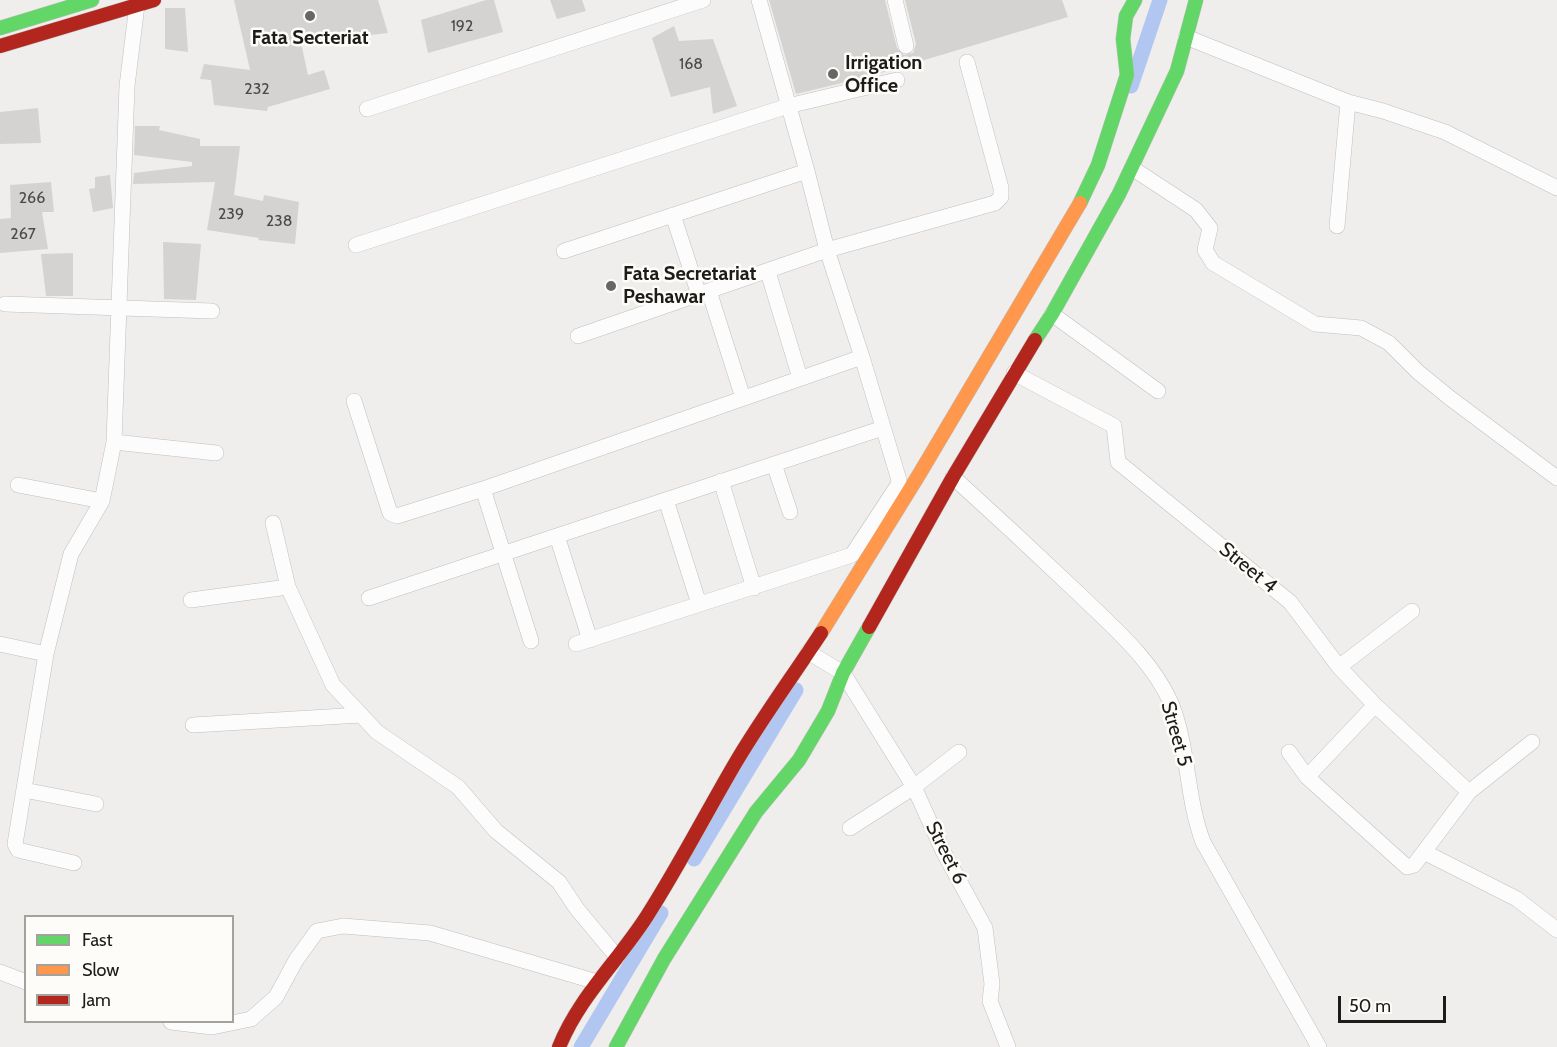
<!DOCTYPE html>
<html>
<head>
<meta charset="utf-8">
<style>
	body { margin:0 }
	#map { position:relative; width:1557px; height:1047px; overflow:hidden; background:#efeeec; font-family:Cabin,sans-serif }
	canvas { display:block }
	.legend { position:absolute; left:24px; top:915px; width:210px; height:108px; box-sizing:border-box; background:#fefcf8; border:2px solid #a4a29f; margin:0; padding:8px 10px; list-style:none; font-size:18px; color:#1c1c1a }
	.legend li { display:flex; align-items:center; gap:12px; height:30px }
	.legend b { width:30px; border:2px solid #a4a29f }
	.scale { position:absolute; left:1338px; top:996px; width:108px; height:27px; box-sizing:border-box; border:3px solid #1c1c1a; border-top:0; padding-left:8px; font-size:18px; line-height:21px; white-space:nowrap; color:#1c1c1a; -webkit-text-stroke:4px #fefcf8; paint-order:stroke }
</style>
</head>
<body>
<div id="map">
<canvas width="1557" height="1047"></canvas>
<ul class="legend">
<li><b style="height:8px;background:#63d668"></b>Fast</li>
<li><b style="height:8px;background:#ff974d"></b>Slow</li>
<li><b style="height:8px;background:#b3261e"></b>Jam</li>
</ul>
<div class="scale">50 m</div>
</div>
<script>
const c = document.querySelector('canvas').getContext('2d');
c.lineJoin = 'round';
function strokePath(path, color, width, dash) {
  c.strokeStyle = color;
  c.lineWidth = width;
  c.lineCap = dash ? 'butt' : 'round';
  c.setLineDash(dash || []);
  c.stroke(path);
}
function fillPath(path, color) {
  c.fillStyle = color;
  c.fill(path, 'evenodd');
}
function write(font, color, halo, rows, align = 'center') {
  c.font = font + ' Cabin,sans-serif';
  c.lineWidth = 5;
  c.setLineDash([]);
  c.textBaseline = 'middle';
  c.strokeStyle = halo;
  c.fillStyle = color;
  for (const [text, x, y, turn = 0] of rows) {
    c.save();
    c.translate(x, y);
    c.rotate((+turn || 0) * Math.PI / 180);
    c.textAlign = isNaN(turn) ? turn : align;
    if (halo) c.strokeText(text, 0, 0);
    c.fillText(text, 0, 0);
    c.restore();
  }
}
strokePath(new Path2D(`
	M1131,86l29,-86
	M694,859l102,-169
	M581,1047l80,-134`), '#b1c7f2', 15);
fillPath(new Path2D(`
	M234,0h144l10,33 -87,10 7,32 16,-5 6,19 -62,18 -1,4 -53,-6 -3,-25 -11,-1 4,-15 46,6z
	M486,0h8l9,32 -75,21 -7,-33z
	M550,0h32l4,11 -29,8z
	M769,0h116l12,48 7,7 9,-2 3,-9 -11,-44h157l6,17 -197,59 -75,18z
	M165,8h20l3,44 -23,-3z
	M674,26l5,15 34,-2 24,67 -24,8 -3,-27 -39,10 -19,-59z
	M38,108l3,35 -41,1v-32z
	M135,126h25l-1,4 41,9v7h40l-6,49 29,6 1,-6 35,7 -4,42 -37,-4 1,-2 -52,-8 8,-48 -82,2 1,-11 58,-7v-4l-58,-7z
	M110,175l3,33 -20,4 -4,-23 6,-1v-11z
	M51,182l3,30h-12l6,37 -48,4v-34l11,-1 -1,-33z
	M163,242l38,2 -5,56 -32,-1z
	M73,253v43h-27l-5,-42z`), '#d5d3d2');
const street = new Path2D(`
	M895,0l11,46
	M1186,37l162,65 35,9 62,21 112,56
	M367,109l336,-109
	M1132,168l64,42 14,18 -5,22 8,13 102,61 46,4 28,15 29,29 32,26 107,80
	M673,215l26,80
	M1337,226l11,-124
	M356,245l432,-139 109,-26
	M564,251l243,-80
	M768,272l32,106
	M709,291l34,107
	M5,304l207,7
	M1052,314l106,77
	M578,336l249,-86 168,-47 6,-6v-9l-34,-126
	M1014,373l100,53 4,36 172,140 49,65 36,38 94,87
	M354,401l36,112 7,3 86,-27 379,-132
	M114,442l102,11
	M774,464l16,48
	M953,477c43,39 85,78 127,118 33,32 72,65 91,108 18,45 15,94 32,139l116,205
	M721,481l33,107
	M18,485l84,16
	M483,489l48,152
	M666,500l33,104
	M273,523l15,64 45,98 44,47 81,55 38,44 63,51 18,27 40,48
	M557,536l33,104
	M369,598l514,-170
	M191,600l97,-13
	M0,644l46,10
	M576,644l276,-89 46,-70 1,-5 -37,-123 -35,-107 -20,-79 -48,-171
	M808,652l35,21 71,114 29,64 42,77 7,56 -2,17 18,46
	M1339,667l73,-56
	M193,725l168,-10
	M1289,752l18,25 100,90 7,-2 55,-73 63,-50
	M1307,777l68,-72
	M24,790l72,14
	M850,828l64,-41 45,-35
	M1424,852l93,47 40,31
	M74,863l-56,-13 -3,-6 31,-190 25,-100 31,-53 12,-59 13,-356 10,-81
	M0,972l26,10
	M171,1022l41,5 39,-8 25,-22 20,-37 21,-29 26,-5 87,7 167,49`);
const fast = new Path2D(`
	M0,28l92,-28
	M1080,203l18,-38 29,-90 -4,-36 3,-23 9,-16
	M1035,340l17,-26 67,-120 58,-123 19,-71
	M616,1047l48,-88 92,-147 43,-52 29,-49 15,-38 26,-46`);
const slow = new Path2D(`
	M821,633l99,-160 160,-270`);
const jam = new Path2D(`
	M0,46l154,-46
	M869,627l84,-150 82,-137
	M559,1047c20,-50 60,-87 88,-131 32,-50 59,-103 89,-154 26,-44 57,-86 85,-129`);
strokePath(street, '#c0bfbe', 16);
strokePath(fast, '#c0bfbe', 15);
strokePath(slow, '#c0bfbe', 15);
strokePath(jam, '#c0bfbe', 15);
strokePath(street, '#fdfcfc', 15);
strokePath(fast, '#63d668', 14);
strokePath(slow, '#ff974d', 14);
strokePath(jam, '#b3261e', 14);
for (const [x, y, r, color] of [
	[310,16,6,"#666664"],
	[833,74,6,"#666664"],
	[611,286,6,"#666664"]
]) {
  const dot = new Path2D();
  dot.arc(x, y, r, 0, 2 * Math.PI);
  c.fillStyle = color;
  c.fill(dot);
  strokePath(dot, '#fefcf8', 2);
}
write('16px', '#4a4a48', null, [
	["192",462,26],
	["168",691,64],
	["232",257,89],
	["266",32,198],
	["239",231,214],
	["238",279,221],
	["267",23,234]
]);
write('bold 20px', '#1c1c1a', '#fefcf8', [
	["Fata Secteriat",310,38,"center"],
	["Irrigation",845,63],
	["Office",845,86],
	["Fata Secretariat",623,274],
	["Peshawar",623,297]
], 'left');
write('20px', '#1c1c1a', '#fefcf8', [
	["Street 4",1248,568,39],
	["Street 5",1176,734,74],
	["Street 6",946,853,63]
]);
</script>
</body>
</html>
